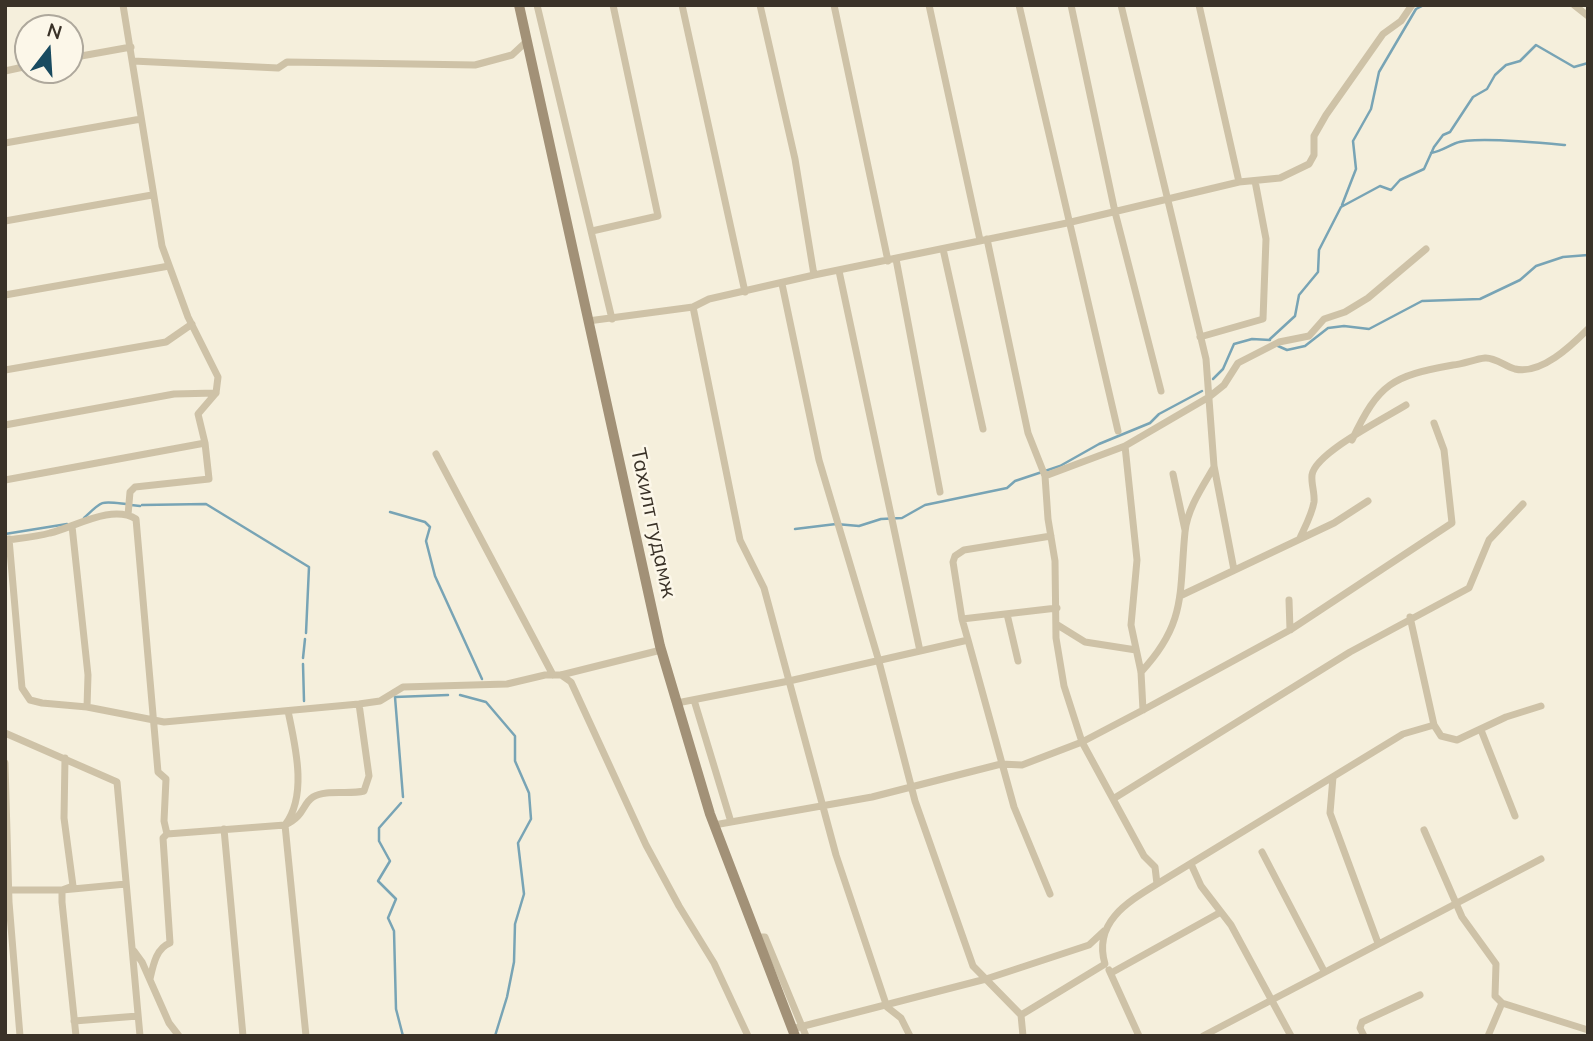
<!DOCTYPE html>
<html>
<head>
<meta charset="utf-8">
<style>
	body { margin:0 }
	#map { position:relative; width:1593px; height:1041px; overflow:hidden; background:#f5efdc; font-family:Mulish,sans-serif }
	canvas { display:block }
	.frame { position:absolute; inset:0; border:7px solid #3a3228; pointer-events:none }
	.north { position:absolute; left:14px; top:14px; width:70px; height:70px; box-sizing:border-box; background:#fcf7e9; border:2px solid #aea89c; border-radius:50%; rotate:17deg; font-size:19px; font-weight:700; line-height:28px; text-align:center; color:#3a3228 }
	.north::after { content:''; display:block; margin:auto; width:24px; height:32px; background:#194b60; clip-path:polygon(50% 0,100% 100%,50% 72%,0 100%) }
</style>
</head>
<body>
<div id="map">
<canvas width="1593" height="1041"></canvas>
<div class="frame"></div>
<div class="north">N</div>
</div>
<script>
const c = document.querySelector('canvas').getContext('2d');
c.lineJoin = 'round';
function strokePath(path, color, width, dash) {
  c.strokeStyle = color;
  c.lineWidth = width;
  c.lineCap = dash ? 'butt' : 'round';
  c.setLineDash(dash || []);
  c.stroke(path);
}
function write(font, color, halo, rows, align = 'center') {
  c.font = font + ' Mulish,sans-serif';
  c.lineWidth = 5;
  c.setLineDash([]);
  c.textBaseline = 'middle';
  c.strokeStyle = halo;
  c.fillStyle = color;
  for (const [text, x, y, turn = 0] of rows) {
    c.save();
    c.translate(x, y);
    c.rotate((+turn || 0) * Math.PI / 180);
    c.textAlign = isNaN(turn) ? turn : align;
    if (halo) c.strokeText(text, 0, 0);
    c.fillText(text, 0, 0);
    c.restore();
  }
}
strokePath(new Path2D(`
	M1431,153c11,-2 15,-6 25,-10 16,-7 88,0 109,2
	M1342,205l14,-36 -3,-28 18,-32 8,-37 37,-63 8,-4
	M1270,339l25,-23 4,-21 19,-23 1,-22 22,-43 39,-21 11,4 9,-10 24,-11 10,-22 9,-12 7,-3 23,-35 14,-8 8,-14 11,-10 14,-4 16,-16 38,22 14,-4
	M1278,346l9,4 18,-4 23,-18 16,-2 25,3 53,-28 58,-2 40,-19 16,-14 27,-9 25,-2
	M1213,379l10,-10 11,-25 18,-5 18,1
	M131,505l9,1
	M142,505l64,-1 103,63 -3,66
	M390,512l35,10 5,5 -4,14 9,35 47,103
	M84,518c19,-18 16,-17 42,-14
	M795,529l41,-5 23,2 22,-7 21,-1 23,-13 82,-17 8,-7 45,-15 39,-22 51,-21 9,-9 43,-23
	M5,534l62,-10
	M303,658l2,-19
	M303,664l1,37
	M460,695l26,7 29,34v25l14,32 2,26 -13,24 6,51 -9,30 -1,38 -7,35 -12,39
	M403,797l-8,-100 53,-2
	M401,803l-22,25v13l11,20 -12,20 18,18 -8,19 6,13 2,78 7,27`), '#78a4b5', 2.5);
strokePath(new Path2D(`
	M537,5l75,314
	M682,5l63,287
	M760,5l35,154 19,116
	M834,5l54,256
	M929,5l51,235
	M1019,5l99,426
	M1071,5l44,207 46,179
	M1121,5l85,354 8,107 20,104
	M1199,5l40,177
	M1574,5l14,11
	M70,58l61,-11
	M133,61l145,7 9,-6 188,3 37,-10 15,-14
	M5,71l23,-5
	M5,143l136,-24
	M5,221l147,-26
	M592,231l66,-15 -45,-211
	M987,239l41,194 17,43 3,43 7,42 1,77 8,48 18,56 62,114 11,11 2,17 246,-150 31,-9 -24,-108
	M943,249l40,180
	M896,259l44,233
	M839,271l81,380
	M782,284l37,176 59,198 37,143 58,165 48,49 2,21
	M5,295l164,-29
	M693,307l47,233 24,48 72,267 51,152 14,11 9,18
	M588,321l105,-14 16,-8 105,-24 253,-52 172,-41 41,-4 29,-14 5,-9v-19l12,-21 57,-81 18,-13 11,-16
	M1200,337l63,-18 3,-80 -11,-58
	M5,370l161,-28 26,-18
	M5,425l169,-31 42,-1 2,-16 -30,-60 -26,-71 -39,-241
	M1352,440c27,-57 40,-64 101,-75 11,-1 22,-6 32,-7 9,-1 20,8 30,11 26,6 56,-23 73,-40
	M1125,446l12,114 -6,65 10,47 2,38
	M436,454l117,221
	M1173,474l12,56
	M1045,476l80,-30 84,-49 15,-12 14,-22 41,-21 30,-6 15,-17 21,-7 23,-14 58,-49
	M5,480l200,-37 -7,-29 18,-21
	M128,515l2,-23 5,-5 74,-8 -4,-36
	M72,526l16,149 -1,32
	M1300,538c5,-11 12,-24 14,-36 1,-9 -3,-18 -2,-27 3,-22 73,-57 94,-70
	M9,539l13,149 8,12 12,3 45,4 77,15 195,-18 21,-3 23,-14 104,-3 38,-9h16l100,-25
	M6,540c15,-2 30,-3 44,-7 25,-6 62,-29 86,-14l22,253 8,7 -2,42 3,13
	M1182,595l152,-72 34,-22
	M1289,600l1,30
	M1007,614l11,47
	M962,619l-9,-57 2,-6 9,-6 87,-14
	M1056,624l29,18 51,8
	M968,640l46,167 36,87
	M1141,672c46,-49 38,-80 44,-140 2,-23 18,-46 29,-65
	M561,675l10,7 75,163 33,61 35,57 34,73
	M694,700l37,122
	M677,703l112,-22 179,-41 -6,-21 95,-11
	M288,711c7,34 20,84 -3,114l21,211
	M1434,725l7,11 16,4 49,-23 35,-11
	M1481,730l34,86
	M5,733l112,49 23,254
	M65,758l-1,60 9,68 -11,4v12l14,134
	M5,763l4,139 11,134
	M1333,777l-3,36 48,130
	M1113,799l237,-147 119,-64 20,-48 34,-36
	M714,825l158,-28 129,-33 21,1 60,-23 61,-32 147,-80 162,-107 -8,-73 -10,-27
	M224,829l19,207
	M1424,830l38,87 34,47 -1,32 7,7
	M1262,852l62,119
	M1191,864l10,22 30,39 60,111
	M8,890h54l64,-6
	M756,937h9l41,99
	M134,951l8,11 27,61 10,13
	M1109,970l30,66
	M1111,973l110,-61
	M150,979c3,-13 6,-31 20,-36l-7,-105 4,-4 118,-9c20,-9 17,-21 28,-28 13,-8 36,-2 51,-6l5,-15 -10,-72
	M1021,1015l84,-51c-12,-41 21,-61 52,-80
	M74,1021l64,-5
	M792,1029l194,-50 103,-34 15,-14
	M1203,1036l338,-177
	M1364,1036l-4,-8 2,-6 58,-27
	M1488,1036l14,-33 86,27`), '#cec2a7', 7);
strokePath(new Path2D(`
	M519,5l141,641 50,168 85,222`), '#a29177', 10);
write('21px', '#3a3228', '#fcf7e9', [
	["Тахилт гудамж",653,523,78]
]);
</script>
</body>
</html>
